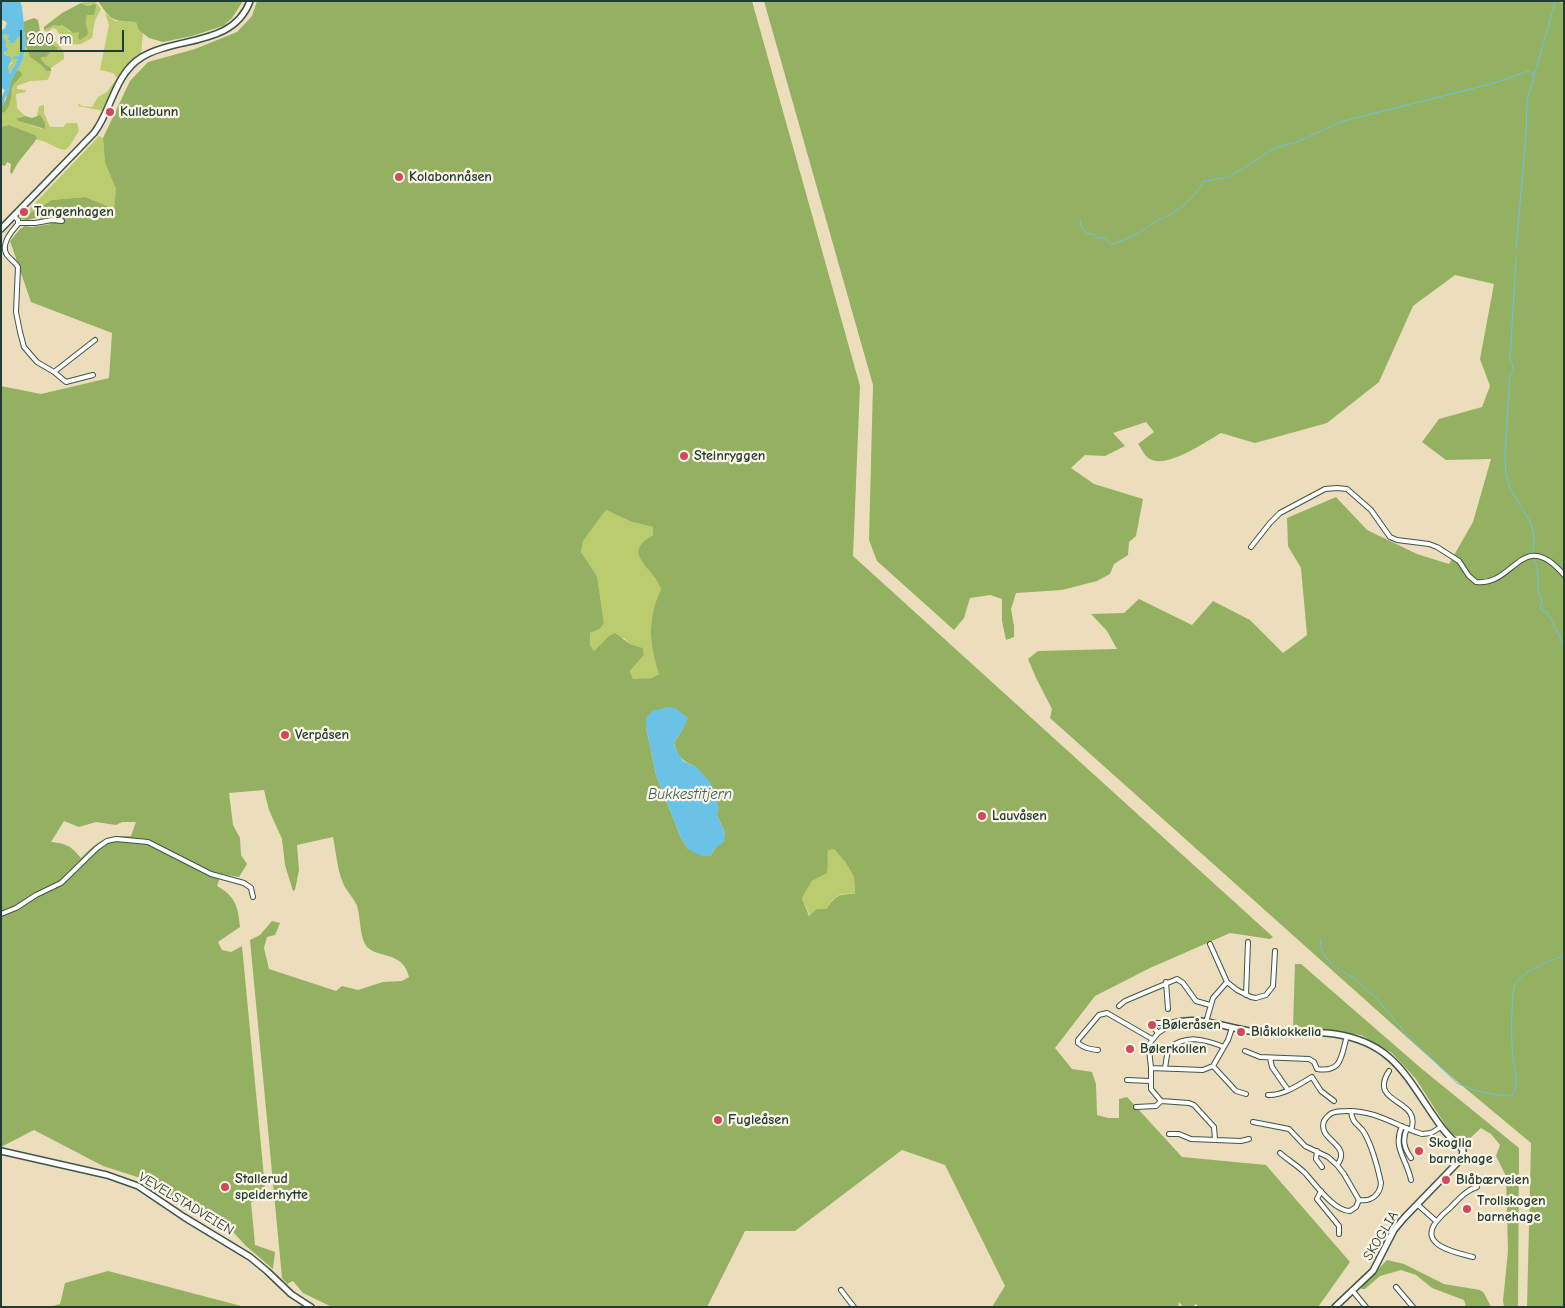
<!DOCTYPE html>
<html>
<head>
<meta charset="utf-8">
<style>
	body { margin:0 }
	#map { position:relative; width:1565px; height:1308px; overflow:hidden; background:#ecdebc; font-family:"Comic Neue",sans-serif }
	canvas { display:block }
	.frame { position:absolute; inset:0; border:2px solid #1f3d34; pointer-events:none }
	.scale { position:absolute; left:20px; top:30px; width:104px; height:22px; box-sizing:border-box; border:2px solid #1f3d34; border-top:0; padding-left:6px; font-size:15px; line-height:18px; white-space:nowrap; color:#1f3d34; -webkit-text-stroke:4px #fcf5e5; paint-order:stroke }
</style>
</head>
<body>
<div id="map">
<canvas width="1565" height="1308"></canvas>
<div class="frame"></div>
<div class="scale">200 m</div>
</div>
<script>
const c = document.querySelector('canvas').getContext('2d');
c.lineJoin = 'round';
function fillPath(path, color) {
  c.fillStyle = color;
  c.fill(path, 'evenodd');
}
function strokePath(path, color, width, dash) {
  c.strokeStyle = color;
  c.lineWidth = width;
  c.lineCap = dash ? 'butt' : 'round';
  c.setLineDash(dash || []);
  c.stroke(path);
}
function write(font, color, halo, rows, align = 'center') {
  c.font = font + ' "Comic Neue",sans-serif';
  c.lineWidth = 4.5;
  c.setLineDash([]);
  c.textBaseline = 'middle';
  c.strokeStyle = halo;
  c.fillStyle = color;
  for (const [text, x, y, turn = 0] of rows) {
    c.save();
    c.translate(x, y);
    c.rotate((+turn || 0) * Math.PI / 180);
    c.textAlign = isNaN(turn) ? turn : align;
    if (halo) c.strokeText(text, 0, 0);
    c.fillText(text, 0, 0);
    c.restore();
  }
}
fillPath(new Path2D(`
	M86,1h9l6,8 -6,11 -3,18 -11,6 -15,1 -10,-16 -4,-1 -4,5 -4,-3 10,-5h8l8,7h10l2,7 5,-3 -3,-12 2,-9h7l-1,-11 -5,2 -6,-3z
	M105,13l10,8 21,1 7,11 -2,22c-18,17 -29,33 -37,56l-26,-5 1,-2 3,2 10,1 6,-10 9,-5 10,-14 -4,-5 -13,-3 9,-45z
	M5,34l4,2 -2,4h3l-1,6 2,-3h3l2,-3 4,-4 2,2 -2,17 -6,4h4l-8,15 -2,-7 4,-4 -3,-8 -4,1v-5l4,-1 -6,-5h3v-4l-4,-5z
	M43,34c9,5 23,13 21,25l-13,9 -6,-4 -5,-5 1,-3 16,-9 -11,-7z
	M26,47l4,10 10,7 7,7h4l-2,7 -2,2 -17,1 -13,5v3l8,1 1,2 -10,2 1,14 8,8 -7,1v4l24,8 -2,-13h-3l2,-10 5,-1v8l6,14h13l4,-4h10l2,8 -10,16 -4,3c-10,-1 -18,-10 -28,-10l-2,-5 -26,-10 -8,2v-14l5,-3 8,-26 6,-6 -1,-7 -2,-1 6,-11z
	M99,136l4,2 2,25 11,26 -2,21 -29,-13 -33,3 -32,19z
	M606,510l26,12 21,5v8c-34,19 1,32 8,54 -14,30 -12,55 -2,85l-7,4 -19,2 -3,-9 14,-16 -1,-7 -13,-4 -6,-6 -23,7 -7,6 -4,-6v-12l10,-4 4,-6 -7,-47 -16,-24 2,-11z
	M828,849h6l12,14 8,14 1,17c-17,-1 -19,1 -29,15h-9l-7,7 -8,-18 10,-17 15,-8c2,-8 0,-15 1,-24z`), '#bbcc6e');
fillPath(new Path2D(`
	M98,1h145l-11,17 -9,8 -31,10 -29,6 -14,-4 -10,-8 -3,-8c-23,-1 -25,-1 -38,-21z
	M257,1h495l108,385 -7,170 420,381 -3,2 -40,-6 -80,35 -55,28 -40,52 17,21 20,3 4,12 1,31 11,3h11v-19l8,-2 55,60 84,8 84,97 -32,45h-119l-3,-3 -4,3h-9l-4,-5 -1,5h-186l13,-21 -60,-121 -43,-15 -107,81h-50l-38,76h-375l-29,-14 -10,-12 -6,3 -5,-6 -32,-338 10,-5 12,-14 8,2 -5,12 -8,2 -3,11 5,21 67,22 6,-5 16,4 25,-8 19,-1 7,-4c-6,-28 -35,-17 -44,-33 -6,-12 -4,-26 -8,-38 -3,-8 -11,-15 -14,-23 -6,-14 -7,-32 -10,-46l-36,8 2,25 -4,20 -2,1 -8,-26 -3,-26 -13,-29 -5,-20 -35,3 4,32 7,13 1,17 6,9 -8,13 -18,-3 -4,12c19,11 21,20 23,41l-22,15 4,8 9,2 11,-6 24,252 -15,4 4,43 20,7 -2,17 -27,-23 -24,-26 -16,-2 -35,-18 -18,-18 -50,-16 -69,-36 -33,17v-761l40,8 68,-16 3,-45 -81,-31 -21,-61 10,-12 5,-3 7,1 19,-3 -12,-7 -11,3 -8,-1 32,-19 33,-3 29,12 2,-20 -11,-26 -2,-25 27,-57 18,-19 47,-13 42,-17 15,-16zM606,510l26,12 21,5v8c-34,19 1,32 8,54 -14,30 -12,55 -2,85l-7,4 -19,1 -3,-8 14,-16 -1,-7 -13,-4 -15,-11 -6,3 -15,15 -4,-6v-12l10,-4 4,-6 -7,-47 -16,-24 2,-11zM646,727h38l-10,15c3,15 9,19 22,25l29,66 -15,23 -22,-7 -7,-11 -25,-63zM64,821l15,6 17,-5 20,3 6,-3h14l-5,14c-24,-1 -34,5 -50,22 -11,-13 -14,-14 -30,-16zM834,849l12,14 8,14 1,17c-17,0 -18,1 -29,15h-9l-8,7 -7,-18 10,-17 15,-8c2,-8 0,-15 1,-23z
	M764,1h789l11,2v1304h-37l4,-164 -84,-70 -397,-355 2,-9 -16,-31 -8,-19 10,-8 79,-2 -10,-18 -16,-17 33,-1 15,-14 53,26 21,-24 37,19 33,33 24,-18 -6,-67 -13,-22 -1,-28 49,-21 31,33 50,24 32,10 24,-42 18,-63 -45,1 -24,-18 17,-23 43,-12 8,-21 -10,-27 14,-75 -39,-9 -42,31 -34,76 -52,41 -72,20 -34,-10c-16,9 -54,36 -71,26 -5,-2 -8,-10 -12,-15l16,-12 -8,-10 -33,11 12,13 -20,10 -20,-1 -14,13 23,16 49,15 -7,37 -7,6 -1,13 -14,9 -4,10 -13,7 -35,9 -46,3 -5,16 3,17v11l-8,3 -4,-19v-22l-12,-4 -20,3 -6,20 -10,12 -77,-69 -8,-21 4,-155z
	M81,3l6,3 8,-2 1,2 -2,9h-7c-4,12 3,13 0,21l-7,4 -2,-2 1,-6 -6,1 -11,-8 -3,1 -5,-1 -10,5v-3l18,-14z
	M34,18l4,2 2,11 6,9 12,8 -3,4h-5l-4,5h-5v2l4,5 6,4v3h-4l-7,-7 -10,-7 -4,-10 -3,-25z
	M17,70l4,2 1,3c-3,5 -9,8 -10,14 -1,9 -1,15 -7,23l-4,1v-6c7,-6 6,-18 10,-26 2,-4 4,-7 6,-11z
	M40,115l5,8v6l-27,-8 -1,-3 8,-2 7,2z
	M9,125l26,10 2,3c-7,12 -19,21 -25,36l-2,-2 1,-8 -4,-2 -2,4 -4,-1v-38z
	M1295,964h6l121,105 97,79 -1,159h-14l-1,-6 5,-50 -2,-75 -10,-20 4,-11 -9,-11 -10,-6 -13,12 -17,-6 -35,-55 -24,-26 -31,-18 -68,-7z
	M1387,1260l17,4 40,20 36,6 4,3 7,14h-25l-2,-7 -32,-12 -16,-13 -15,-5 -21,6 -15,13h-4l1,-3z
	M108,1271l137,36h-196l11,-3 5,-21z`), '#94b061');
fillPath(new Path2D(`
	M1,1h19l2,6 4,38 -3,14 -8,16 -3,4 -3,14 -4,5 -1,7 -3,2v-9l4,-8 -4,-2v-57l4,-3 2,-5 -2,-2 -4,-1zM5,34l4,2 -2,4h3l-1,7 2,-4h3l2,-3 4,-4 2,2v9l-3,9 -6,1 1,2h4l-8,15 -2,-7 4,-7 -3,-5 -3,1 -2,-3 2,-2 3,-1 -5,-5h2v-4l-4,-5z
	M668,707l7,1 13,10 -4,9 -10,15 1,6 8,13 13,6 14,15 9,26 -2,7 8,18 -1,9 -9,6 -5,8h-9l-13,-7 -7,-11 -25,-63 -10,-48v-9l6,-7z`), '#6ac2e7');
strokePath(new Path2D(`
	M1080,219l1,7 5,7 7,1 5,4h7l6,7c11,-4 21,-8 31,-14 5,-2 8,-7 13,-9 23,-10 36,-20 49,-41l25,-4 46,-29 22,-6 46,-21 151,-38 35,-12 5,3
	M1516,248l10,-112 1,-36 28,-97
	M1516,258l-6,102c4,6 3,9 0,15l-5,81 1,18 4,15 21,34 3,15 -1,15
	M1534,560c5,8 4,20 4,29 1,4 3,8 4,13l-2,4 3,6h4l4,7 13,27
	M1321,939l-1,9 7,11 10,9 18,11 21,19 32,38 49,47c10,6 45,16 56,11 7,-12 1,-24 0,-37 -2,-11 -2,-64 2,-73 5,-11 37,-25 49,-28`), '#6ac2e7', 1);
const street = new Path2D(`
	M14,216l4,4v4c-7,8 -18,21 -11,31 4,5 8,7 11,12l-2,45 4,20 4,15 13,15 17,10 12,10 27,-7
	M18,223h17l17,-3 10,1
	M54,372l41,-32
	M1251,547l19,-24 10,-10 45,-24 12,-1 10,1 24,21 19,27 7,3 32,4 8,3 22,14 10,15 7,6c38,5 46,-56 88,-7
	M1,914l15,-6 20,-13 25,-12 36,-35 10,-7 9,-2 32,3 63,32 33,9 7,5 2,9
	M1210,944l17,38 10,8 14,7 5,1 10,-3 7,-9 2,-35
	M1166,982l2,27
	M1246,995l2,-53
	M1119,1006l6,-5 52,-22 6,4 13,18 14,4
	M1206,1022l7,-24 14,-16
	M1173,1023l-15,10 -8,10 -1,6 2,19v21l10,12 28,2 5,2 20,22 1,12
	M1158,1033l-4,-5 1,-5h17
	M1098,1050c-9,-1 -14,-2 -20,-7v-3l21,-25 8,-2 45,26
	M1245,1051l15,6 49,2 5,3 3,7c26,4 24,-14 30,-33
	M1270,1058l2,9 16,23
	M1213,1066l23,25 10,3
	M1151,1068l52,2 10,-4 15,-26 4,-12
	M1165,1068l3,-19c18,-15 36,-10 56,-2
	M1389,1071c-22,34 34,27 22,59
	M1127,1080l23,1
	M1268,1095c15,1 32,-11 44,-18l9,14 13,10
	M1136,1107l20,-1 5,-5
	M1351,1111c1,14 9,13 14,23 7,13 13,35 16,49 -1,12 -10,19 -22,17
	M1253,1122l36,7 16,17 23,11 9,8 7,9 15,26 -3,7 -6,4c-16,0 -34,-26 -45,-38 -7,-7 -17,-13 -25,-20
	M1402,1126c-10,22 5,33 9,54
	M1407,1128c-5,12 -3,20 4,30
	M1169,1134h10l12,5 50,2 8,-2
	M1317,1151l-1,8 6,8
	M1337,1165c16,-21 -20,-24 -13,-44 2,-3 4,-6 8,-8 5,-2 10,-2 15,-2 28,-1 49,15 75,23l9,-1 10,-6
	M1321,1191l-4,8 22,27v8
	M1417,1204l19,17
	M1473,1257c-15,-4 -55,-11 -37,-35 4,-5 9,-10 14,-14 8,-8 16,-18 27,-21
	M1396,1287l17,20
	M841,1290l13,17
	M1352,1290l14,17`);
const secondary = new Path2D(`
	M1,229l93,-96c18,-23 20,-59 48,-76 35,-21 91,-10 108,-56
	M1173,1023c28,-8 55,6 83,9 26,2 53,-2 79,2 61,9 73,47 105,91 6,9 15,17 23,25l-1,8 -58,60 -10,12 -21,41 -38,36
	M1,1151l106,24 31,11 46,31 66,40 17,14 24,23 20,13`);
strokePath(street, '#3e5548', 6);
strokePath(secondary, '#3e5548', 8);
strokePath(street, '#fff', 4);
strokePath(secondary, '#fff', 5);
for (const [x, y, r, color] of [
	[110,112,5,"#d1495b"],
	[399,177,5,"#d1495b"],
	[24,212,5,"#d1495b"],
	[684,456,5,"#d1495b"],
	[285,735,5,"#d1495b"],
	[982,816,5,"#d1495b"],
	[1152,1025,5,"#d1495b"],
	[1241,1032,5,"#d1495b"],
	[1130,1049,5,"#d1495b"],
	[718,1120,5,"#d1495b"],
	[1419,1151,5,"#d1495b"],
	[1446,1180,5,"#d1495b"],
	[225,1187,5,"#d1495b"],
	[1467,1209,5,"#d1495b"]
]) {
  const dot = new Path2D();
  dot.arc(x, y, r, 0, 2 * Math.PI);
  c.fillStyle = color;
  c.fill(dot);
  strokePath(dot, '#fcf5e5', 2);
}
write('bold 14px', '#1f3d34', '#fcf5e5', [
	["Kullebunn",120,112],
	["Kolabonnåsen",409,177],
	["Tangenhagen",34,212],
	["Steinryggen",694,456],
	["Verpåsen",295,735],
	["Lauvåsen",992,816],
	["Bøleråsen",1162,1025],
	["Blåklokkelia",1251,1032],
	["Bølerkollen",1140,1049],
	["Fugleåsen",728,1120],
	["Skoglia",1429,1143],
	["barnehage",1429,1159],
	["Stallerud",235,1179],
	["speiderhytte",235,1195],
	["Blåbærveien",1456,1180],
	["Trollskogen",1477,1201],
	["barnehage",1477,1217]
], 'left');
write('14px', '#1f3d34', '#fcf5e5', [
	["VEVELSTADVEIEN",186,1204,31],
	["SKOGLIA",1381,1236,-59]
]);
write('italic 15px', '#325e61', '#fcf5e5', [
	["Bukkestitjern",690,795]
]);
</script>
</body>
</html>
